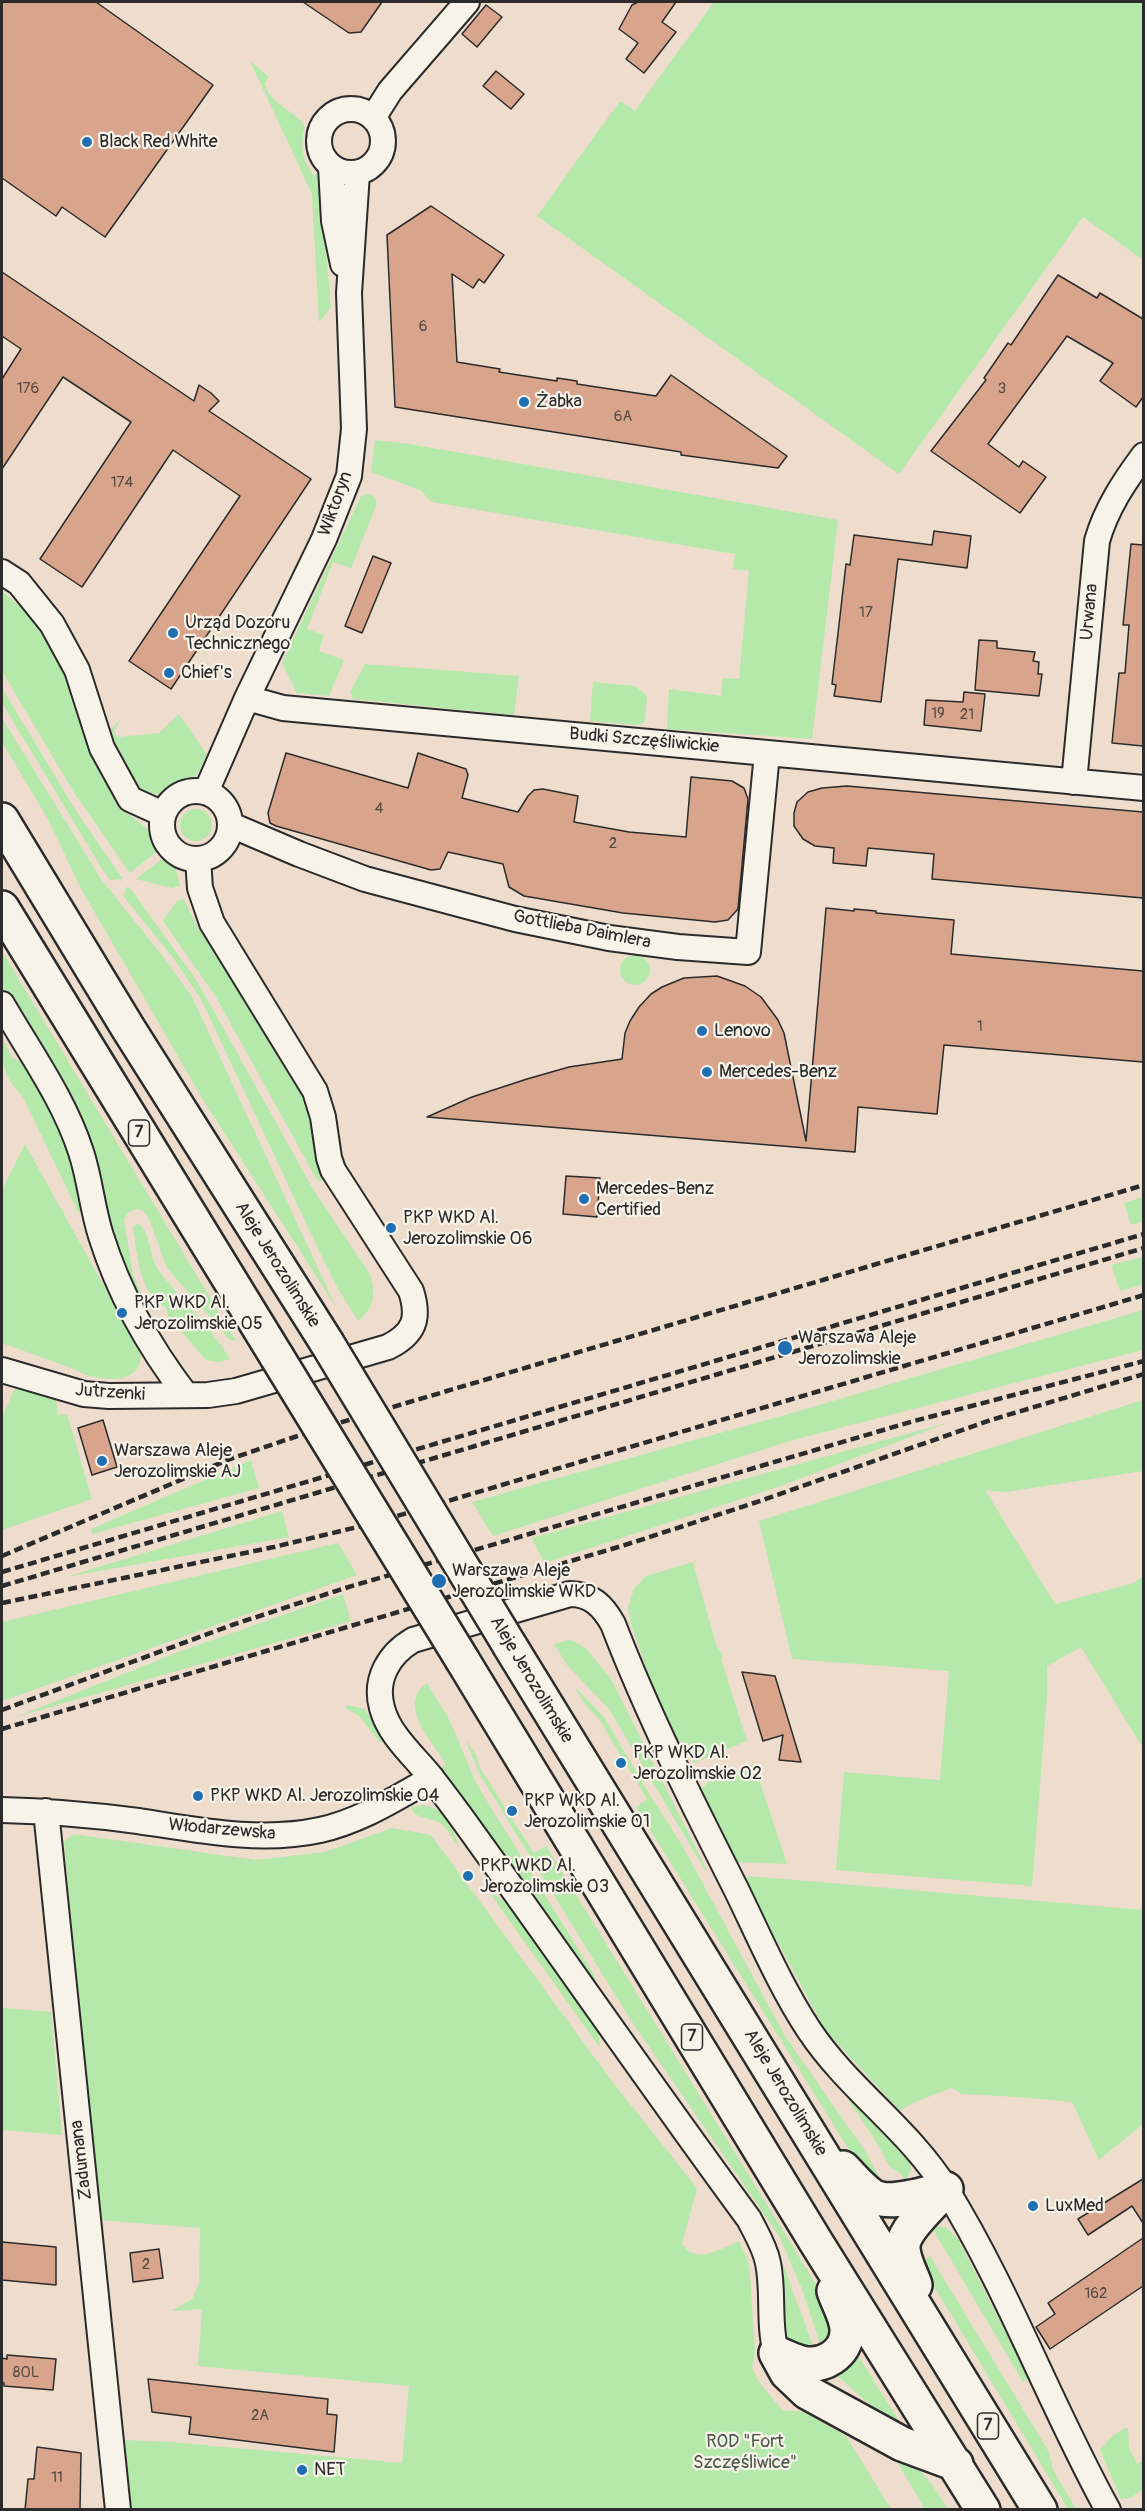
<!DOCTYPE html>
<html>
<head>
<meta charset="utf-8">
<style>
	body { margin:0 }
	#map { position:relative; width:1145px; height:2511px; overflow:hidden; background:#eedccc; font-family:Pangolin,sans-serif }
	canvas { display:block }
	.frame { position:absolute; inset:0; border:3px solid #2b2b2b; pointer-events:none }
</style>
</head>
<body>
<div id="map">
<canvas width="1145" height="2511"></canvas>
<div class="frame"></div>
</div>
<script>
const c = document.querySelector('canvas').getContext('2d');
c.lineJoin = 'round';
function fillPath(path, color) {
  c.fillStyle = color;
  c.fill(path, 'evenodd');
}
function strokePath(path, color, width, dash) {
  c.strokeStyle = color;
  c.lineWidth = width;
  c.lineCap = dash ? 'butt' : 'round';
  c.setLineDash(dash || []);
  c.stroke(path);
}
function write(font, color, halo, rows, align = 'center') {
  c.font = font + ' Pangolin,sans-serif';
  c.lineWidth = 4.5;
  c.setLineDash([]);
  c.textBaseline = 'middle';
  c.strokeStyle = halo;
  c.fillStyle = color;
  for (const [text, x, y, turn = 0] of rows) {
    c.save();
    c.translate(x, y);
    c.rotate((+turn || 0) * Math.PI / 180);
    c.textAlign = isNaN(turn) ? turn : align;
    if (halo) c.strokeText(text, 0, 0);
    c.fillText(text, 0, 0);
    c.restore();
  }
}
fillPath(new Path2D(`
	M714,2h429v258l-60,-43 -184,257 -362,-258 83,-115 15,10z
	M250,61l19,16 -4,6c3,21 31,27 40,44 -6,18 -2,34 9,49l3,-3 3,9 11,125 -12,15 -7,-128z
	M375,440l35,4 428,76 -26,219 -145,-10 2,-40 52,7 2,-18 16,1 10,-108 -16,-2 2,-15 -303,-52 -12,-12 -49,-18z
	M367,494l6,1 3,5v6l-25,62 -18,-6 -26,67 17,6 -5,16 25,9 -15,36 -32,-3 -15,-30 79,-167z
	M2,591l25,21 33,52 25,76 32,60 10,13 23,18 9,15 -3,6 -26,21 -57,-82 -71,-120z
	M365,664l154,12 -5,39 -161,-16 -3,-7z
	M593,682l42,4 12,10 -2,26 -7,3 -48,-4z
	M2,688l74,123 47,68 -13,1 -9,-13 -99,-164z
	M179,714l28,41 -9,18 -7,8 -30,14 -18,-4 -10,-9 -23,-43 1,-10 10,-10 -8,14 6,4 40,-4z
	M2,718l99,161 67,84 25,36 143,308 -134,-209 -123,-213 -30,-64 -47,-79z
	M180 825a16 16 0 1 1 32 0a16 16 0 1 1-32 0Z
	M166,856l9,10 5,20 -8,2 -36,-9z
	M126,887l4,1 67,93 116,208 55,82c9,19 7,37 -10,50l-21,-34 -16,-32 -120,-256 -27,-40 -50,-62z
	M184,899l11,23 101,158 13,31 8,53 7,15 -3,2 -4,-1 -101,-183 -53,-76 14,-20z
	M2,951l234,390 -6,-1 -63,-72 -19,-52 -5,-5 -6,-2 -9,4 -4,7 9,54 18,45 -31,-54 -107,-257 -11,-21z
	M620 970a15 15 0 1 1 30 0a15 15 0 1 1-30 0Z
	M2,1038l11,21 10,2 36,61 9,26 17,66 -7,-2 -55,-115c-19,-20 -21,-32 -21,-59z
	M25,1144l115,207c6,37 -46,31 -66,18l-72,-26v-153z
	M1143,1197v24l-12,4 -7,-22z
	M137,1223c14,7 12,33 20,45 23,32 53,57 73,91l-11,3 -13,-2 -38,-44 -2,-8c-28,-18 -28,-50 -33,-81z
	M1143,1257v27l-23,7 -9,-26z
	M1143,1310v40l-350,90 -300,96 -21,-34 320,-89z
	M23,1387l29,9 4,3 2,16 9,-1 25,85 -90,31v-112l12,-28z
	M1143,1400v71l-137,21 -21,-2 70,114 79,-21 9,-7v172l-62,-101 -34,19v30l-15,190 -196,-16 8,-98 96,8 9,-109 -157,-12 -33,-138z
	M950,1422l-172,65 -234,76 -12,-25z
	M251,1460l8,28 -167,46 -1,-5z
	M282,1511l7,26 -223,40z
	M338,1543l19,32 -355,126v-79z
	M693,1562l23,83 7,10 -2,4 26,82 -53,22 -12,-22 -6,3 -19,-44 -27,-79 -2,-13 6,-19 12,-13z
	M343,1594l8,27 -335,96 165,-66z
	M569,1640c20,4 27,24 41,37l97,193h-2l-96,-161 -42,-44 -13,-21z
	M427,1683l23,38 26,62 120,195 -1,7 -156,-215 7,-6c-13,-22 -50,-60 -19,-81z
	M573,1685l31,32 47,80 31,48 103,191 80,115 21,38 -25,-20 -225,-362 11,-8 -48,-80 -12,-12z
	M347,1705l18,4 19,31 -3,3 -23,-28 -13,-7z
	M465,1739l11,16 4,13 54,85 12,-7 284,461 7,21 -15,22 -20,-61 -23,-53 -149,-217 -150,-244z
	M754,1764l33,100 -52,-2 -33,-67v-7l6,-6z
	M423,1805c25,5 29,20 36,42 -6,-8 -11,-18 -19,-24 -11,-7 -24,-2 -29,-16z
	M392,1828l39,7 183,249 83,104 -15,56c14,21 39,5 57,-3l9,20 2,12 5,81 -3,14 7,14 23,28 22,2 42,24 45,73h-760l-6,-69 45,2 232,21 7,-77 -211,-20 4,-57 -30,2 20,-12 7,-15 1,-56 -100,-8 -36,-378 9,-8 183,26 69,-8z
	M749,1876l394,34v214l-44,36 -27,-58 -54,-5 -56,-3 -11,-6 -38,15 -13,8 -74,-80 -82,-151z
	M487,1889l19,14 92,126 2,19z
	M2,2008l49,4 11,123 -60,-5z
	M837,2083l71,72 3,14 -5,13 -6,-9 -10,-6 -18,-32z
	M931,2226l15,1 12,12 71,139 -6,4z
	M779,2254l37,99 -25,-7 -5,-8z
	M930,2256l119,196 4,18 23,39h-8l-148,-246z
	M854,2349l52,83c-26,-16 -47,-38 -71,-58z
	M1125,2428h3l1,20 8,16 6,-4 1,29 -14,9 -9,1 -21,-49 12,-14z
	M882,2445c38,22 43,27 66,64h-23l-28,-47z`), '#b4e9ab');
const building = new Path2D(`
	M2,2h94l117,83 -108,152 -43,-30 -6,9 -54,-38z
	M303,2h79l-21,30 -12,1z
	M638,2h38l-14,20 14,10 -32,41 -18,-14 12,-16 -19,-14 13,-24z
	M486,5l16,12 -25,30 -15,-13z
	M496,71l28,23 -13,15 -28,-23z
	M431,206l73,49 -20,28 -5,-4 -6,9 -21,-14 5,88 43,7 -1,3 58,9v-3l20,3v3l79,12 15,-21 116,81 -9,12 -97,-13v-3l-286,-45 -8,-172z
	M2,272l192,129 5,-16 12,8 8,8 -10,10 102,68 -140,210 -42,-28 111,-165 -67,-46 -91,137 -42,-28 91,-137 -68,-45 -61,92v-90l19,-30 -19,-13z
	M1058,275l39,23 3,-5 43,26v78l-7,10 -36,-26 13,-18 -46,-27 -79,108 31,23 4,-6 23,16 -26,36 -89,-62 55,-71 -2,-2 24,-35 3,2z
	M934,531l37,5 -4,32 -69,-9 -17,143 -47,-6 2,-11 -4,-1 8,-68 6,-52 4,1 4,-30 78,10z
	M1131,544l12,1v201l-31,-3 7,-70h6l4,-48h-6z
	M373,556l18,7 -29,70 -17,-7z
	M979,640l18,1v7l38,4 -2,9 6,1 -1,12h4l-3,22 -64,-6z
	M964,692l21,2 -4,37 -57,-6 2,-25 37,2z
	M286,753l122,35 10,-35 48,16 2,6 -6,23 56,14 10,-16 6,-6 9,-1 35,7 -4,26 55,10 57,5 5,-60 41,4 12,7 4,11 -10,110 -10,11 -13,2 -92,-9 -99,-17 -15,-9 -6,-23 -55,-12 -8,17 -9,1 -155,-44 -6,-3 -2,-10z
	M847,786l296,26v86l-211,-19 2,-25 -66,-6 -2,18 -33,-3 1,-15 -19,-2 -12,-7 -9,-13v-13l3,-11 11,-10 14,-4z
	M826,908l28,3v-2l22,2v2l78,7 -3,34 192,17v91l-199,-17 -7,69 -79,-7 -3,45 -428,-35 45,-20 55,-18 42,-12 53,-8 3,-26 5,-12 9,-14 12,-13 11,-7 22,-9 33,-2 28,10 16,11 17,23 6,13 22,108z
	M566,1176l34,2 -3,39 -34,-3z
	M103,1420l14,47 -25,8 -14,-47z
	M742,1672l33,4 26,86 -22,-2 4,-25 -20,6z
	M1143,2179v44l-11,-17 -44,29 -10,-16z
	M1143,2238v48l-93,63 -14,-22 19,-13 -7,-11z
	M2,2242l54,5v38l-54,-5z
	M159,2249l4,29 -30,4 -3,-29z
	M7,2355l49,4 -3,31 -49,-4v-3l-2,-1v-24l5,1z
	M148,2379l180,20 -1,15 10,1 -3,37 -145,-18 2,-17 -39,-5z
	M37,2447l44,6 -1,57h-55l3,-31h6z`);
fillPath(building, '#d8a58c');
strokePath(building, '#2b2b2b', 1.5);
const minor = new Path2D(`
	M319 141a32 32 0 1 1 64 0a32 32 0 1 1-64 0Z
	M373,118l17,-27 77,-89
	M331,167l3,54 9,43
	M2,572l17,11 33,41 25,46 25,78 28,51 33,15
	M247,698l77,-159 25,-63 5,-47 -5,-136 8,-120
	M1074,782l23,-241c9,-32 27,-59 47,-86
	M162 825a34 34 0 1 1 68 0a34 34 0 1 1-68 0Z
	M206,792l41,-94 36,10 861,80
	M231,825l68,29 66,25 150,40 94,19 69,9 70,5 19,-199
	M2,1004c27,47 62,95 79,148 9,27 11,56 20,84 18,57 49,112 85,159
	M2,1370l82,24 25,2 99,-1 28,-4 152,-44c26,-13 32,-28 23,-56l-78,-121 -4,-12 -6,-41 -8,-26 -103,-168 -12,-35 -2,-29
	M2,1810c46,1 91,5 136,11 60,9 122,22 182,9 41,-9 76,-32 112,-52
	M46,1811l72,699
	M776,2353c-8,-30 -2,-61 -8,-90 -3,-16 -12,-30 -19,-44 -95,-129 -186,-261 -280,-391 -12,-17 -25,-34 -38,-51 -17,-21 -42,-42 -49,-69 -8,-29 7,-54 31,-68l157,-46c21,0 33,12 43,30 35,91 79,178 123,265 23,47 44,97 73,141 39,59 100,99 137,159 63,102 104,216 162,321`);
const primary = new Path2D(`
	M2,820l126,208 199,315
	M2,908l275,449
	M510,1646l530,864
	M463,1661l353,581 167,268
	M843,2168c9,9 18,20 28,27 17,12 55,-2 75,-6
	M915,2285c-4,-12 -13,-27 -12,-40 2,-17 32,-43 43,-56
	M776,2353l11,20 20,19 95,52 54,20
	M776,2353c8,3 17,8 26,10 21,5 44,-9 45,-31 1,-12 -9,-29 -13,-41`);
strokePath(minor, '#2b2b2b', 28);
strokePath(primary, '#2b2b2b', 38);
strokePath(minor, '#f7f3e8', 24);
strokePath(primary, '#f7f3e8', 33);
strokePath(new Path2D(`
	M2,1556l228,-97 85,-29 829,-245
	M2,1572l1142,-338
	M2,1586l1142,-338
	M2,1603l272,-56 96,-23 774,-229
	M2,1710l230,-85 110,-36 572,-168 230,-60
	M2,1729l623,-184 129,-42 237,-83 153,-46`), '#2b2b2b', 4.5, [9, 4.5]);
const primaryBridge = new Path2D(`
	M327,1343l183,303
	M277,1357l186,304`);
strokePath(primaryBridge, '#2b2b2b', 38, []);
strokePath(primaryBridge, '#f7f3e8', 33);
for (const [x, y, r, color] of [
	[87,142,6,"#1f6fb2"],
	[524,402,6,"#1f6fb2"],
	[173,633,6,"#1f6fb2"],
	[169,673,6,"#1f6fb2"],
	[702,1031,6,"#1f6fb2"],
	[707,1072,6,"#1f6fb2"],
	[584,1199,6,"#1f6fb2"],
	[391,1228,6,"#1f6fb2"],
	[122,1313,6,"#1f6fb2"],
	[785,1348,8,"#1f6fb2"],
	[102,1461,6,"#1f6fb2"],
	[439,1581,8,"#1f6fb2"],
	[621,1763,6,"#1f6fb2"],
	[198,1796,6,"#1f6fb2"],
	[512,1811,6,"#1f6fb2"],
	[468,1876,6,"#1f6fb2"],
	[1033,2206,6,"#1f6fb2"],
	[302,2470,6,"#1f6fb2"]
]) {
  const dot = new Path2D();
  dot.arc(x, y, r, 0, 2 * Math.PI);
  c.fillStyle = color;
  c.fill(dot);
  strokePath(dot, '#f7f3e8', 2);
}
write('15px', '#564a43', null, [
	["6",423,327],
	["176",28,389],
	["3",1002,389],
	["6A",623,417],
	["174",122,483],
	["17",866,613],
	["19",938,714],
	["21",967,715],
	["4",379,809],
	["2",613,844],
	["1",980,1027],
	["2",146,2265],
	["162",1096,2294],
	["80L",26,2373],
	["2A",260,2416],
	["11",57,2478]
]);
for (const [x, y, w] of [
	[139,1133,21],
	[692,2037,21],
	[988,2426,21]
]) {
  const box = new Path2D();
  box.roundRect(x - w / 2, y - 13, w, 26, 4.5);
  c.fillStyle = '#f7f3e8';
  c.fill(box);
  strokePath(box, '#2b2b2b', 1.5);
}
write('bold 16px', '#2b2b2b', null, [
	["7",139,1133],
	["7",692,2037],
	["7",988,2426]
]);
write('18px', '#2b2b2b', '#f7f3e8', [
	["Black Red White",99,142],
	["Żabka",536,402],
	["Urząd Dozoru",185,623],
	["Technicznego",185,644],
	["Chief's",181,673],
	["Lenovo",714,1031],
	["Mercedes-Benz",719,1072],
	["Mercedes-Benz",596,1189],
	["Certified",596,1210],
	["PKP WKD Al.",403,1218],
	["Jerozolimskie 06",403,1239],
	["PKP WKD Al.",134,1303],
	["Jerozolimskie 05",134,1324],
	["Warszawa Aleje",798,1338],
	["Jerozolimskie",798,1359],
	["Warszawa Aleje",114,1451],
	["Jerozolimskie AJ",114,1472],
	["Warszawa Aleje",452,1571],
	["Jerozolimskie WKD",452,1592],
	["PKP WKD Al.",633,1753],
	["Jerozolimskie 02",633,1774],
	["PKP WKD Al. Jerozolimskie 04",210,1796],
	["PKP WKD Al.",524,1801],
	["Jerozolimskie 01",524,1822],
	["PKP WKD Al.",480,1866],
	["Jerozolimskie 03",480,1887],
	["LuxMed",1045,2206],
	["NET",314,2470]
], 'left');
write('18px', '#2b2b2b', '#f7f3e8', [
	["Wiktoryn",336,504,-70],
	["Urwana",1090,612,-85],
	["Budki Szczęśliwickie",644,741,5],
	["Gottlieba Daimlera",582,930,11],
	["Aleje Jerozolimskie",277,1265,58],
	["Jutrzenki",110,1393,4],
	["Aleje Jerozolimskie",531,1680,59],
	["Włodarzewska",222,1830,5],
	["Aleje Jerozolimskie",785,2093,59],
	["Zadumana",82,2160,-97]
]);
write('18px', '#4d5a4b', '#f7f3e8', [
	["ROD \"Fort",745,2442],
	["Szczęśliwice\"",745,2463]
]);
</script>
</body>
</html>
